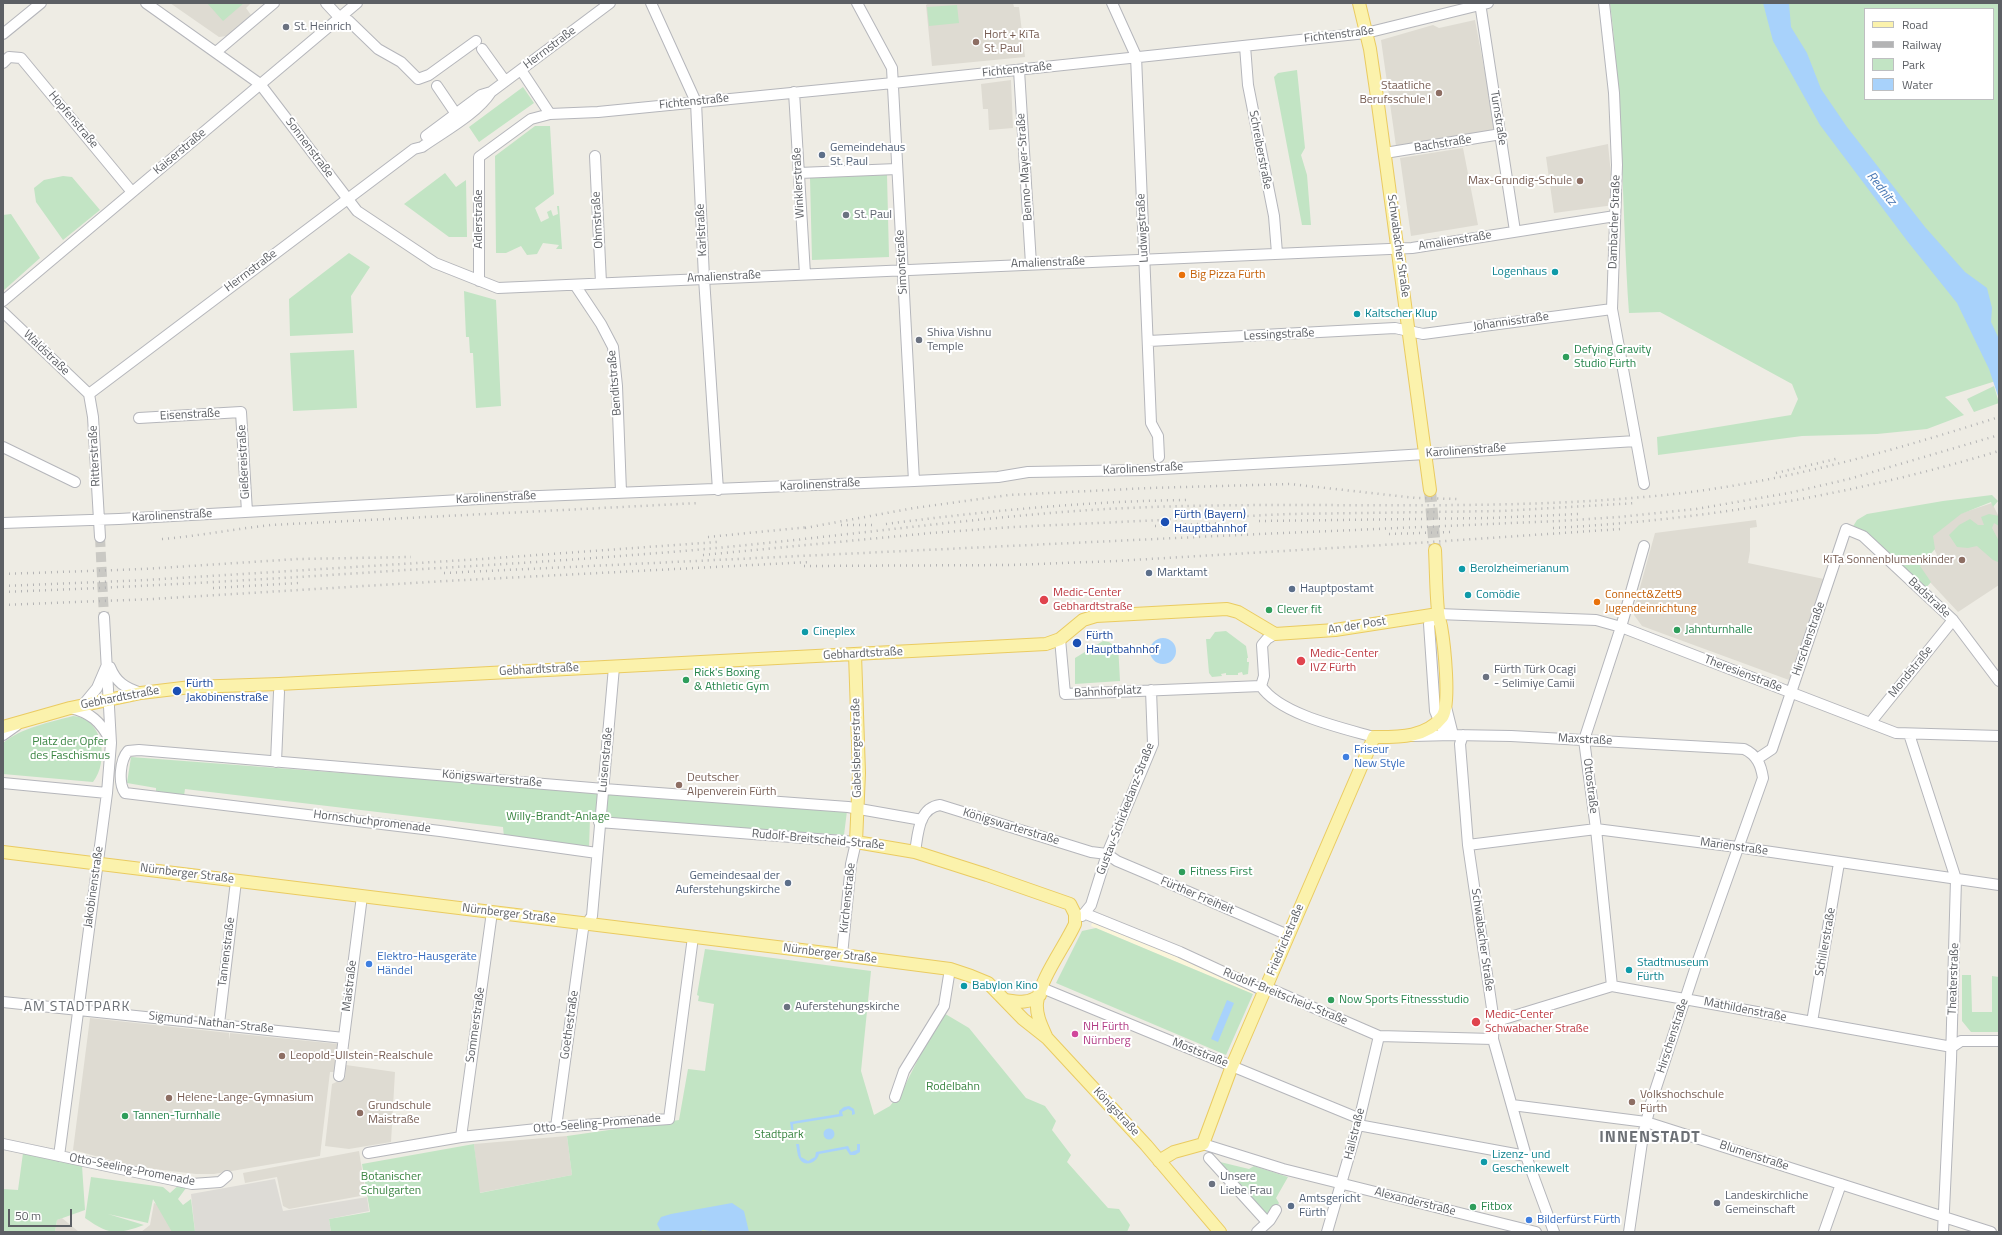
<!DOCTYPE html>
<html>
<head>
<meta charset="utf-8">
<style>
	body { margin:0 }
	#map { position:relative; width:2002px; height:1235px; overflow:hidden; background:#eeece4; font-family:"Titillium Web",sans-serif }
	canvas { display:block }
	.frame { position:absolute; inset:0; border:4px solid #5c5f64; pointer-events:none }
	.legend { position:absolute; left:1864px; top:8px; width:130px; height:92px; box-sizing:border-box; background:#fff; border:1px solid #bebfc1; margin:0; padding:5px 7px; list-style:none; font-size:12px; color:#5c5f64 }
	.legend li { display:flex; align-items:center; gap:8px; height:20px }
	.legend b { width:20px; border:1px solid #bebfc1 }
	.scale { position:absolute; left:8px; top:1209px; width:64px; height:18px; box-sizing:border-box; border:2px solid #5c5f64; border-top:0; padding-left:5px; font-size:12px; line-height:14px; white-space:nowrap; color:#5c5f64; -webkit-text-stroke:3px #fff; paint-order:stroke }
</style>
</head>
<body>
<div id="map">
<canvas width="2002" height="1235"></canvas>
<div class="frame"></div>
<ul class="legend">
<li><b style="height:5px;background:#fbf2ac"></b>Road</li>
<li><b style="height:5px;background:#b3b3b4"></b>Railway</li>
<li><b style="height:11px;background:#c2e4c4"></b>Park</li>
<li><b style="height:11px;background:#a8d2fb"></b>Water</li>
</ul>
<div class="scale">50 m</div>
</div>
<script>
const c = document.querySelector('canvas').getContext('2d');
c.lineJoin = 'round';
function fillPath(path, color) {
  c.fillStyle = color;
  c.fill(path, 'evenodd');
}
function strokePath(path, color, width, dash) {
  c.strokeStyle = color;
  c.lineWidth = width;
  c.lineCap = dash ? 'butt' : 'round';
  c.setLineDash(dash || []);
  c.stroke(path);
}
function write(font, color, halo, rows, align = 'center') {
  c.font = font + ' "Titillium Web",sans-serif';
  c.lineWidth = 4;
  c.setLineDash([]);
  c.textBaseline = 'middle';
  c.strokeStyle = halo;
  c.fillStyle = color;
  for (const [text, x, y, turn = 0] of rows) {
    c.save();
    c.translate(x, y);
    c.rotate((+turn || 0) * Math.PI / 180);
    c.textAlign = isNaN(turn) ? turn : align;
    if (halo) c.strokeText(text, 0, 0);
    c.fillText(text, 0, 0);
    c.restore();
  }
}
fillPath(new Path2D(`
	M1096,912l162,68 -5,14 -162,-68z`), '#fcf6db');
fillPath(new Path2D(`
	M275,1179l8,32 84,-14 2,14 -40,8 2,13h-136l-4,-38z`), '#dddbd6');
fillPath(new Path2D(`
	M170,3h81l-5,5 5,7 -24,21 -8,1z
	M929,3h84l1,4h5l6,50 -93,9 -6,-61z
	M1475,20l21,111 -100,15 -15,-106 52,-15 6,3z
	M1011,80l2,48 -24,2 -1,-21h-5l-2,-25z
	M1608,144l6,61 -60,8 -8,-56z
	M1463,148l15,77 -67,11 -11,-78z
	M1992,503l7,14v68l-41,27 -44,-47 23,-10 -14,-29z
	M1756,520l1,7 -7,1v23l-2,12 76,16 -35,101 -147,-54 -8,-11v-6l21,-76z
	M90,1018l139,15v7l1,-7 108,11 -3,28h-5l-10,84 -106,18h-18l-59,-7 -64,-17z
	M346,1065l49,7 -4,70 -42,7 -24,-3 7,-62 13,-6z
	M567,1136l5,39 -93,18 -5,-49z
	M359,1151l7,44 -77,14 -6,-3 -6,-29 -32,6 -2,-10z
	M154,1203l23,9 5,20h-41l9,-7z
	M62,1218l17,14h-24l2,-12z`), '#dedbd2');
fillPath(new Path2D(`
	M207,3h37l-21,18z
	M1610,3h389v377l-54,17 19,18 -37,14 -50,5 -75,2 -144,19 -1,-18 134,-22 7,-16 -6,-15 -132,-72 -31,1c-7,-103 -6,-207 -19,-310zM1865,9h128v90h-128z
	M957,5l2,18 -30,3 -2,-19z
	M1297,70l8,78 -4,7 6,20 4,50h-9l-28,-148 4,-4z
	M523,87l11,16 -55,39 -10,-15z
	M535,126h15l4,68 -19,14 6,14 8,-4 -2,-6 4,-2 2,6 5,-2 -1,-8h2l3,43h-6l3,-4 -16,-2 -6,11 -10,1 -6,-9 -15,7h-10l-1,-97z
	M445,173l11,14 10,-7 1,57h-18l-45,-33z
	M887,175l2,82 -77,3 -2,-82z
	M63,176l9,1 28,33 -37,30 -27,-38 -2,-14 10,-8z
	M11,214l29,44 -37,33v-76z
	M349,253l21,14 -19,29 2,37 -63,3 -1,-37z
	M464,291l32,9 5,106 -25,2 -3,-55h-3l-1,-16h-3z
	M354,350l3,58 -64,3 -3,-58z
	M1994,386l5,17 -25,9 -7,-13z
	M1992,495l6,6 -5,6 -2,-5 -30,12 -28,22 2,13 -15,17 11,16 -6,7 -73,-61 5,-8 10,-6 76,-13z
	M1989,514l10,2v10l-5,-3 -2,5 7,13 -1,21 -5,-2 -16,-14 -9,2 -11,-1 -8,-12 10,-10 11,-6 8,6h6l-3,-8z
	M1226,631l20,15 2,12h-1v4h2l-1,12 -5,1 -1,-3 -4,1v2h-12v-2l-5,1 1,2 -10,1 -3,-4 -3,-34h4l5,-7z
	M1103,641l6,1 4,3 5,-1 2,37 -45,3v-26z
	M73,716c31,2 36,46 20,66l-90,-8v-31c18,-15 47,-21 70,-27z
	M131,757l716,54 -3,24 -254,-17 -1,30 -85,-11 -1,-10 -318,-38 -1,7 -28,-4v-4l-29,-5z
	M1096,928l157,66 -27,61 -170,-72 26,-52z
	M705,949l166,22 -10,100 13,44 16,-9 12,-15 40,-79 27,16 57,70 19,8 11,15 -4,9 19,25 -4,7 41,46 11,1 11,16 -3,7h-796l-2,-13 41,-7 -8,-48 112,-20 6,49 92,-18 -5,-39 112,-16 9,-51 17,2 9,-67 -16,-3 1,-5 -2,-1z
	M1962,975h9l1,37h20v-36l7,1v55h-28l-9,-11z
	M23,1153l59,13 3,44 -28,10 -2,12h-52v-43l15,1z
	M1216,1161l33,8 5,-3 34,11 -12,21 3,5 -10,16z
	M91,1177l72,10 7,6 11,-10 5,5 -8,11 5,6 8,-6 4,33h-23l-19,-33 -5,24 -40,-9 36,11c-28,10 -35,10 -59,-7z`), '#c2e4c4');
fillPath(new Path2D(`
	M1763,3h26l2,24 16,26 14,36 26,38 78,100 40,45 22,16 5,20 -1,14 8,17v60l-10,-30 -32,-66 -49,-61 -88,-117 -47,-84z
	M1150 651a13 13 0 1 1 26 0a13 13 0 1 1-26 0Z
	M1227,1000l7,3 -16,39 -7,-3z
	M849,1106l5,3 1,5 -3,1v-4l-4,-2 -6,3 1,4 -50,8 1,11h-2l-2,-13 49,-8v-3l5,-4z
	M823.5 1134a5.5 5.5 0 1 1 11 0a5.5 5.5 0 1 1-11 0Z
	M796,1144h3l2,13 7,4 7,-4 1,-5 32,-6 3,6 6,-2v-6h3v8l-5,3h-5l-4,-6 -27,5c-2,9 -15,14 -20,4 -2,-4 -2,-10 -3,-14z
	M732,1203l12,8 5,21h-32l-15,-2 -1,2h-40l-4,-8 4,-7 10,-3z`), '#a8d2fb');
strokePath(new Path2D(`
	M100,537l4,80`), '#cac9c4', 10, [10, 5]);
strokePath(new Path2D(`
	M1430,490l5,60`), '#cac9c4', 12, [12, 6]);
const minor = new Path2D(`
	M146,3l114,81 97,127 78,52 63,25 914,-40 203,-32
	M326,3l13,14 10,4 29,28 23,13 17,17 11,-4 47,-34
	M651,3l45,99 8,176 14,212
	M857,3l35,65 22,413
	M1112,3l24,53 15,367 7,13 1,21
	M1480,3l35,228
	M1604,3l10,90 3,72 -5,144 32,175
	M3,34l38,-31
	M1245,46l3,39 26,131 3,37
	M482,49l23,32
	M216,52l58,-49
	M3,63l6,-6 12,1 111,134
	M521,70l29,44
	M1019,70l12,194
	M437,86l19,28
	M794,92l11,182
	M426,136l55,-41 10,-3 119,-89
	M1385,153l116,-19
	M595,156l6,127
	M799,173l98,-4
	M479,281v-124l52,-38 19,-5 48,-2 295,-29 473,-50 122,-30
	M575,285l26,39 12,23 4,39 4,106
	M3,301l354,-298
	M3,312l86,82 4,23 7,120
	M1149,341l246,-13 28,6 189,-25
	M89,394l325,-245 8,-2c21,-15 55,-33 69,-55
	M139,418l102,-6 6,100
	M3,447l72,35
	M3,523l116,-4 396,-22 399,-16 84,-4 30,-5 116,-2 200,-11 292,-18
	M1060,639l5,55 196,-8
	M110,667c6,15 15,21 31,26
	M1261,686c18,28 81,42 113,51
	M1261,686l3,-10 -2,-31 5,-6 8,-5
	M83,705l14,-17 9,-21
	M1446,707l7,28
	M70,708c20,4 31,14 40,32
	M1870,723l83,-103
	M1909,734l47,145 -5,181 -8,172
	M3,735l14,-10
	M1453,735l-11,-8 -7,-16 -6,-87 9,-10 158,6 25,7 275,106 103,3
	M1463,735l-3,9 8,101 26,177 -1,17 33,117 28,76
	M1412,736l41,-1 58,1 233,13c13,6 17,16 19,29l-67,188 -45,137 -8,32 -14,97
	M1757,759l15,-10 74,-220 17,7 90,84 46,61
	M276,762l3,-70
	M3,783l104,10
	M599,822l257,20 -5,22 -9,91
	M1468,845l128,-16 141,18 262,38
	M915,852c3,-17 3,-44 25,-47l151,47 16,2
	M597,853l-157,-22 -315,-38c-7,-10 -5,-33 3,-42l11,-1 465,39 244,18 74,13
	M1107,854l10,7 26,11 145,63
	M1086,914l94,38 78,36 8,-1 113,49 114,3
	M1082,916l9,-11 16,-51 46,-110 -2,-54
	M1612,986l-16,-157 -12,-89 37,-113 23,-81
	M1042,988l316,130
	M3,1002l341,36
	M1494,1022l118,-36 340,61 9,-6h38
	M1812,1022l27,-159
	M219,1024l17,-143
	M339,1076l23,-180
	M895,1097l9,-26 40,-65 6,-37
	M1512,1105l134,17 345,110
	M1358,1125l168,31
	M556,1127l27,-198 9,-13 22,-249
	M461,1137l31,-225
	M3,1144l189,40 28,-2 7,-6
	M1203,1144l80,25 253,63
	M368,1153l93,-16 95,-10 113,-8 24,-182
	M59,1156l48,-363 4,-50 -7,-126
	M1209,1158l58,64
	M1257,1232l13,-12 6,-10
	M1327,1232l31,-107 21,-89
	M1824,1232l17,-48`);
const major = new Path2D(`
	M1359,3l11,46 7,48 53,393
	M855,654l4,119 -3,69 59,10 72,23 83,29 5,10v10c-10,22 -35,55 -38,79 -1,12 4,22 9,33
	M3,727l67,-19 71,-15 50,-6 88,-3 767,-40 14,-5 23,-19 13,-4 131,-7 11,3 37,22 60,-4 103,-16
	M3,852l839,103 108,14 21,7 17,7 35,36 24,19 99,107 74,87
	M1006,1000c13,2 22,4 34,-5
	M1159,1161l15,-9 29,-8 29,-78 142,-329c23,0 52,1 68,-20 9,-12 2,-74 -1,-91 -1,-5 -3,-10 -3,-15 -2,-20 -2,-41 -3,-61`);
strokePath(minor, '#b5b6bb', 12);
strokePath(major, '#eacb61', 14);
strokePath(minor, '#fff', 10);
strokePath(major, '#fbf2ac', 12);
strokePath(new Path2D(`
	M1776,473l64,-15
	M1259,521l232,-3 88,-4
	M886,524c100,-13 202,-23 303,-24
	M841,525h33
	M1155,526l64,-3
	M805,528l109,-20 95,-13 140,-7 141,-4 126,14 43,1
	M1553,528c152,-8 300,-33 446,-77
	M1389,534l62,-2
	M708,537l101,-10
	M162,539c37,-3 72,-10 109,-14l428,-22
	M703,555l228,-22 82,-6 276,-13 213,-3 135,-8
	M804,566l207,-1 105,-4 300,-18 205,-14
	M444,573l795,-38 320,-14 60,-4 77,-8 93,-16 60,-14 150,-44
	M3,574l141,-5 154,-10 113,-2
	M3,586l143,-6 336,-21 235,-17
	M213,588l86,-5
	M3,592c135,-5 269,-13 403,-22 84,-5 168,-10 252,-17 144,-11 288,-33 432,-43 188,-12 377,4 565,-14 118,-11 231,-43 344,-79
	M3,605l149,-6 294,-18 364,-19`), '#b3b3b4', 2.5, [1, 5]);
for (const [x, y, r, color] of [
	[286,27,4,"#6b7280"],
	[976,42,4,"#8d6e63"],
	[1439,93,4,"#8d6e63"],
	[822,155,4,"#5c6f8a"],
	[1580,181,4,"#8d6e63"],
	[846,215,4,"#6b7280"],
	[1555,272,4,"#0f9aa8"],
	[1182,275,4,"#e8710a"],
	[1357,314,4,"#0f9aa8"],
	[919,340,4,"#6b7280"],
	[1566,357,4,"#2e9e5b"],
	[1165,522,5,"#1a4fb4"],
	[1962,560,4,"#8d6e63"],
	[1462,569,4,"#0f9aa8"],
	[1149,573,4,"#5c6f8a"],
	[1292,589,4,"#5c6f8a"],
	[1468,595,4,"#0f9aa8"],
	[1044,600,5,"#e0444e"],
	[1597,602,4,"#e8710a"],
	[1269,610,4,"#2e9e5b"],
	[1677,630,4,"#2e9e5b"],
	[805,632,4,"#0f9aa8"],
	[1077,643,5,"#1a4fb4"],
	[1301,661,5,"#e0444e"],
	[1486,677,4,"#6b7280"],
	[686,680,4,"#2e9e5b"],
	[177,691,5,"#1a4fb4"],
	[1346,757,4,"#3f7fe0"],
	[679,785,4,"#8d6e63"],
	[1182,872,4,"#2e9e5b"],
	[788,883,4,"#5c6f8a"],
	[369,964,4,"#3f7fe0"],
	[1629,970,4,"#0f9aa8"],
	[964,986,4,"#0f9aa8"],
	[1331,1000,4,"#2e9e5b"],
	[787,1007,4,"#6b7280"],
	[1476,1022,5,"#e0444e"],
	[1075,1034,4,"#d1479c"],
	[282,1056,4,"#8d6e63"],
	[169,1098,4,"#8d6e63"],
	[1632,1102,4,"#8d6e63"],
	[360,1113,4,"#8d6e63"],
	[125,1116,4,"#2e9e5b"],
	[1484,1162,4,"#0f9aa8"],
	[1212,1184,4,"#6b7280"],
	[1717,1203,4,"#6b7280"],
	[1291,1206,4,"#5c6f8a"],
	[1473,1207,4,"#2e9e5b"],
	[1529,1220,4,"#3f7fe0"]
]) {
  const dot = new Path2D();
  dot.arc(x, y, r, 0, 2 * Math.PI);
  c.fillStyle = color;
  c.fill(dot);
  strokePath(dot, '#fff', 1.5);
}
write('12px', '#5b616d', '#fff', [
	["St. Heinrich",294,27],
	["St. Paul",854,215],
	["Shiva Vishnu",927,333],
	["Temple",927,347],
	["Fürth Türk Ocagi",1494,670],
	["- Selimiye Camii",1494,684],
	["Auferstehungskirche",795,1007],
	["Unsere",1220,1177],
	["Liebe Frau",1220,1191],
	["Landeskirchliche",1725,1196],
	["Gemeinschaft",1725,1210]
], 'left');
write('12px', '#785e54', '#fff', [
	["Hort + KiTa",984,35],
	["St. Paul",984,49],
	["Staatliche",1431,86,"right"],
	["Berufsschule I",1431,100,"right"],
	["Max-Grundig-Schule",1572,181,"right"],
	["KiTa Sonnenblumenkinder",1954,560,"right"],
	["Deutscher",687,778],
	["Alpenverein Fürth",687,792],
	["Leopold-Ullstein-Realschule",290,1056],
	["Volkshochschule",1640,1095],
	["Fürth",1640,1109],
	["Helene-Lange-Gymnasium",177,1098],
	["Grundschule",368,1106],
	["Maistraße",368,1120]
], 'left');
write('12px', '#5c5f64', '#fff', [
	["Fichtenstraße",1339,35,-7],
	["Herrnstraße",550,48,-37],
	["Fichtenstraße",1017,70,-6],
	["Fichtenstraße",694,102,-6],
	["Turnstraße",1498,118,81],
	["Hopfenstraße",73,120,50],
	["Bachstraße",1443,144,-9],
	["Sonnenstraße",309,148,53],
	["Schreiberstraße",1260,150,79],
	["Kaiserstraße",180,152,-40],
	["Benno-Mayer-Straße",1025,167,-94],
	["Winklerstraße",799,183,-93],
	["Adlerstraße",479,219,-90],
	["Ohmstraße",598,220,-93],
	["Dambacher Straße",1615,222,-88],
	["Ludwigstraße",1143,228,-93],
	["Karlstraße",702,230,-93],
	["Amalienstraße",1455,241,-9],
	["Schwabacher Straße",1398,246,82],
	["Simonstraße",902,262,-93],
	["Amalienstraße",1048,263,-2],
	["Herrnstraße",251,271,-37],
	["Amalienstraße",724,277,-3],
	["Johannisstraße",1511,322,-8],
	["Lessingstraße",1279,335,-3],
	["Waldstraße",46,353,44],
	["Benditstraße",615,383,-95],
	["Eisenstraße",190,415,-3],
	["Karolinenstraße",1466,451,-4],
	["Ritterstraße",95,456,-93],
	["Gießereistraße",244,462,-93],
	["Karolinenstraße",1143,469,-3],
	["Karolinenstraße",820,485,-3],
	["Karolinenstraße",496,498,-3],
	["Karolinenstraße",172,516,-3],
	["Badstraße",1929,598,43],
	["An der Post",1357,626,-9],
	["Hirschenstraße",1809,639,-71],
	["Gebhardtstraße",863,654,-3],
	["Gebhardtstraße",539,670,-3],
	["Mondstraße",1911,672,-51],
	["Theresienstraße",1743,674,21],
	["Bahnhofplatz",1108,692,-3],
	["Gebhardtstraße",120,698,-11],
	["Maxstraße",1585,740,3],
	["Gabelsbergerstraße",857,748,-91],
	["Luisenstraße",606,760,-85],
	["Königswarterstraße",492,779,5],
	["Ottostraße",1590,786,83],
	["Gustav-Schickedanz-Straße",1126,809,-69],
	["Hornschuchpromenade",372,822,7],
	["Königswarterstraße",1011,827,17],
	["Rudolf-Breitscheid-Straße",818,840,5],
	["Marienstraße",1734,847,8],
	["Nürnberger Straße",187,874,7],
	["Jakobinenstraße",94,887,-82],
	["Fürther Freiheit",1197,896,23],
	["Kirchenstraße",848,898,-84],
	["Nürnberger Straße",509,914,7],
	["Friedrichstraße",1286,940,-67],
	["Schwabacher Straße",1482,940,82],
	["Schillerstraße",1826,942,-80],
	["Tannenstraße",227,952,-83],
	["Nürnberger Straße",830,954,7],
	["Theaterstraße",1954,979,-88],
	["Maistraße",350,986,-83],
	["Rudolf-Breitscheid-Straße",1285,997,22],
	["Mathildenstraße",1745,1010,11],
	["Sigmund-Nathan-Straße",211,1023,6],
	["Sommerstraße",476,1025,-82],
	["Goethestraße",570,1025,-82],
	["Hirschenstraße",1673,1036,-72],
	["Moststraße",1200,1053,22],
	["Königstraße",1116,1112,47],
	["Otto-Seeling-Promenade",597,1124,-5],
	["Hallstraße",1355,1134,-76],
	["Blumenstraße",1754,1156,18],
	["Otto-Seeling-Promenade",132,1170,11],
	["Alexanderstraße",1415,1202,14]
]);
write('12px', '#4e5e75', '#fff', [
	["Gemeindehaus",830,148],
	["St. Paul",830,162],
	["Marktamt",1157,573],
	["Hauptpostamt",1300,589],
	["Gemeindesaal der",780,876,"right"],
	["Auferstehungskirche",780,890,"right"],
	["Amtsgericht",1299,1199],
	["Fürth",1299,1213]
], 'left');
write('12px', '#0d838f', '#fff', [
	["Logenhaus",1547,272,"right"],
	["Kaltscher Klup",1365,314],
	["Berolzheimerianum",1470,569],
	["Comödie",1476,595],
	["Cineplex",813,632],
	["Stadtmuseum",1637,963],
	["Fürth",1637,977],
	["Babylon Kino",972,986],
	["Lizenz- und",1492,1155],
	["Geschenkewelt",1492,1169]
], 'left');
write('12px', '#c56008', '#fff', [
	["Big Pizza Fürth",1190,275],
	["Connect&Zett9",1605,595],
	["Jugendeinrichtung",1605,609]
], 'left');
write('12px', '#27864d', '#fff', [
	["Defying Gravity",1574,350],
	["Studio Fürth",1574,364],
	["Clever fit",1277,610],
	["Jahnturnhalle",1685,630],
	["Rick's Boxing",694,673],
	["& Athletic Gym",694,687],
	["Fitness First",1190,872],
	["Now Sports Fitnessstudio",1339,1000],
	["Tannen-Turnhalle",133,1116],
	["Fitbox",1481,1207]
], 'left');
write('12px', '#164399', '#fff', [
	["Fürth (Bayern)",1174,515],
	["Hauptbahnhof",1174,529],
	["Fürth",1086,636],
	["Hauptbahnhof",1086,650],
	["Fürth",186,684],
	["Jakobinenstraße",186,698]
], 'left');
write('12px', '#be3a42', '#fff', [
	["Medic-Center",1053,593],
	["Gebhardtstraße",1053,607],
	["Medic-Center",1310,654],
	["IVZ Fürth",1310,668],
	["Medic-Center",1485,1015],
	["Schwabacher Straße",1485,1029]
], 'left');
write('12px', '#3a8542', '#fff', [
	["Platz der Opfer",70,742],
	["des Faschismus",70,756],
	["Willy-Brandt-Anlage",558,817],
	["Rodelbahn",953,1087],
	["Stadtpark",779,1135],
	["Botanischer",391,1177],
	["Schulgarten",391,1191]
]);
write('12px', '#366cbe', '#fff', [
	["Friseur",1354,750],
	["New Style",1354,764],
	["Elektro-Hausgeräte",377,957],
	["Händel",377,971],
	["Bilderfürst Fürth",1537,1220]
], 'left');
write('12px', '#b23c85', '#fff', [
	["NH Fürth",1083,1027],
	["Nürnberg",1083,1041]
], 'left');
write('italic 13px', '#4877b4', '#fff', [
	["Rednitz",1881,189,51]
]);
c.letterSpacing = '1px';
write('14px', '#6d7176', '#fff', [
	["AM STADTPARK",77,1008]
]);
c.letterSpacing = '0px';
c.letterSpacing = '1px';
write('bold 16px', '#6d7176', '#fff', [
	["INNENSTADT",1650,1138]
]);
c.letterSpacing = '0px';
</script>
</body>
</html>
